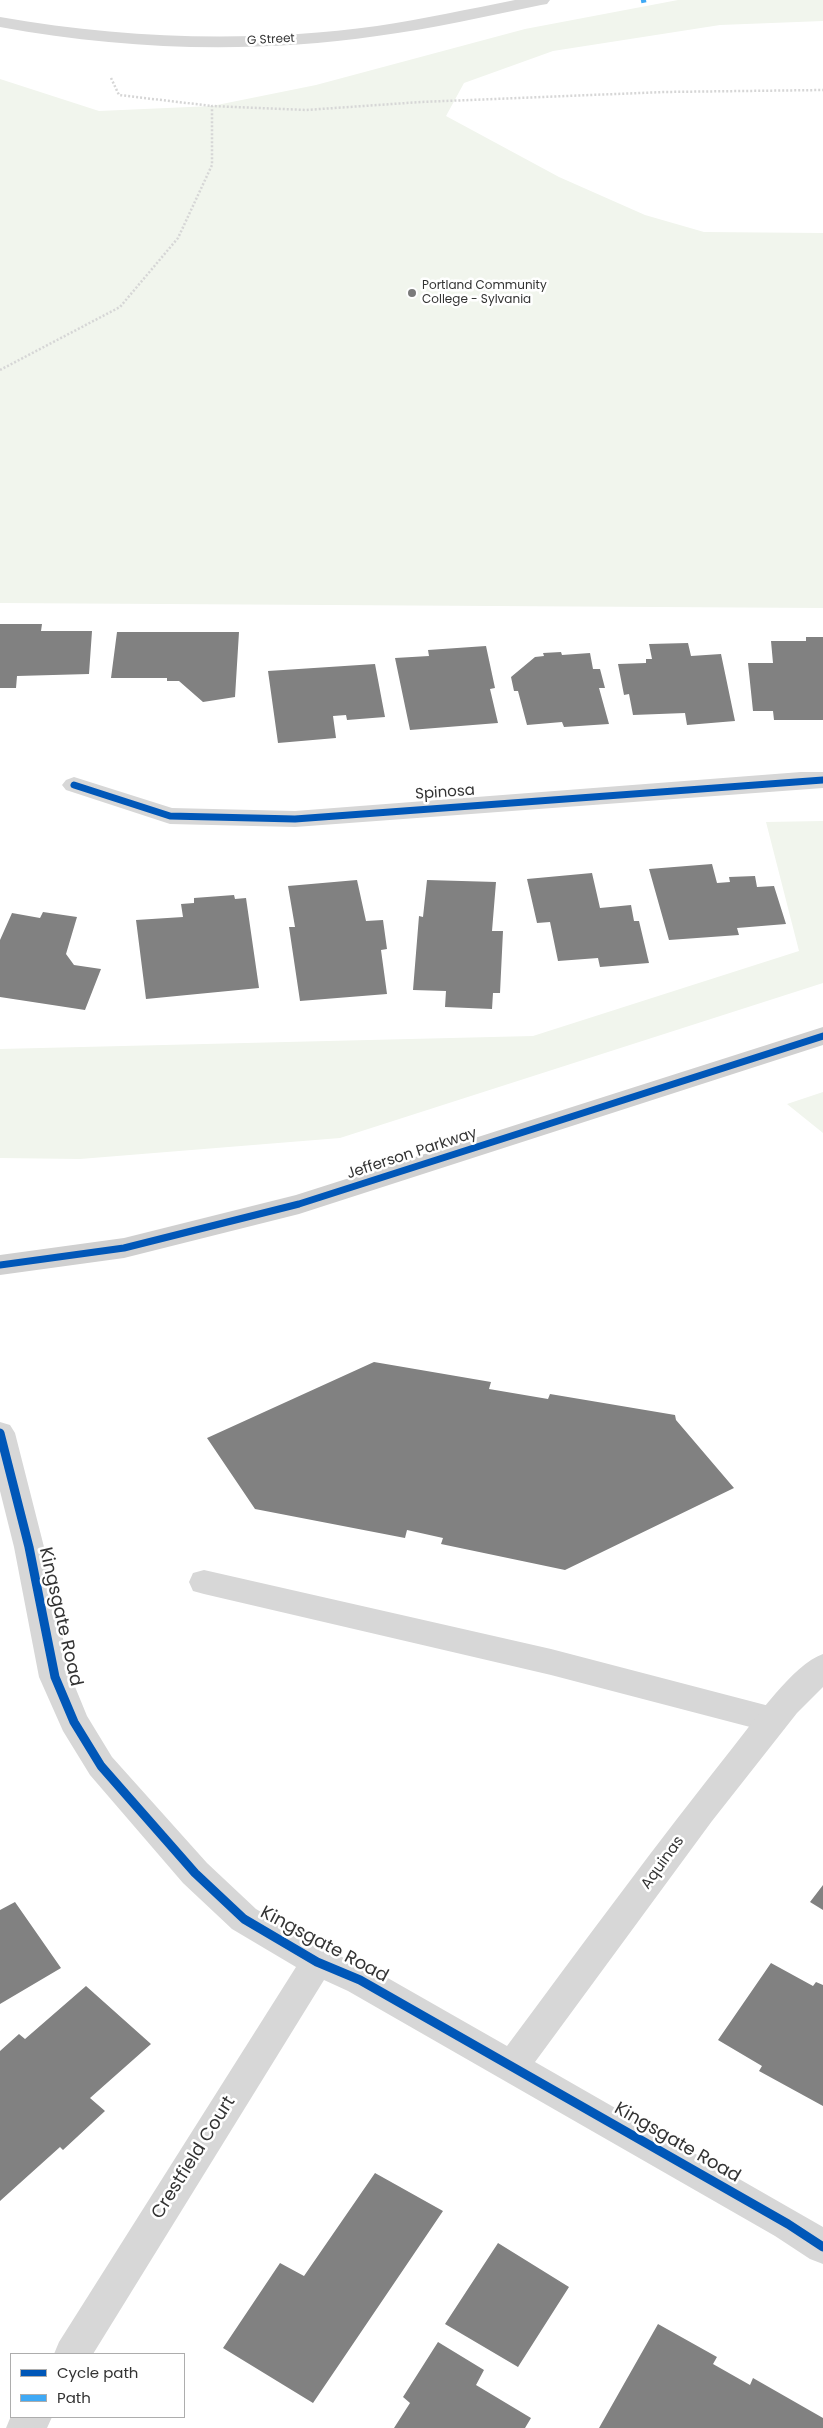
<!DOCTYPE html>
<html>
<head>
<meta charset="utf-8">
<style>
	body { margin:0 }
	#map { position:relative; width:823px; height:2428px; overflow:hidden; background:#fff; font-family:Poppins,sans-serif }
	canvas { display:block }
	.legend { position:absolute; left:10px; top:2353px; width:175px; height:65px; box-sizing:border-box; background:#fff; border:1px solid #adadad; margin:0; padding:6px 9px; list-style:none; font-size:15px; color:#333 }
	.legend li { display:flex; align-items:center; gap:10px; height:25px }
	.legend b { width:25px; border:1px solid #adadad }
</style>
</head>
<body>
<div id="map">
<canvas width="823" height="2428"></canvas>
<ul class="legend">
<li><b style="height:6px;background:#0057b8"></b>Cycle path</li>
<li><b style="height:6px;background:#3fa9f5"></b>Path</li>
</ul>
</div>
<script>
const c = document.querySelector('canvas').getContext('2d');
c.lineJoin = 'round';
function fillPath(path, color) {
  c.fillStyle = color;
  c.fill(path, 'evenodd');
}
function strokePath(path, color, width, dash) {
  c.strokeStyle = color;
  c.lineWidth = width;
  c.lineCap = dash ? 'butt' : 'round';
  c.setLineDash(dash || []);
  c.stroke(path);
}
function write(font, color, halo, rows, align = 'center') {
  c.font = font + ' Poppins,sans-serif';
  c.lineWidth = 5;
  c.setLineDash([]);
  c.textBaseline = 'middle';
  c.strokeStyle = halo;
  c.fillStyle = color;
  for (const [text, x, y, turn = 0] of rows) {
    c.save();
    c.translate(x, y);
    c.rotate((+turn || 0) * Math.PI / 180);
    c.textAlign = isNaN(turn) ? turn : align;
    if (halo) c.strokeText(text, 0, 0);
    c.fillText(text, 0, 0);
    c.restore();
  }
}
fillPath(new Path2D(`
	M678,0h145v21l-103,4 -167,26 -89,32 -18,33 113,61 86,38 59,17 119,1v375l-823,-5v-524l99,32 113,-5 104,-21 209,-56z
	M823,821v162l-483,155 -260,21 -80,-1v-109l533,-13 266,-85 -33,-129z
	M823,1092v41l-36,-29z`), '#f1f5ed');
fillPath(new Path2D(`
	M0,624h42l-1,7h51l-3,43 -72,2 -1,12h-16z
	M117,632h122l-4,65 -32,5 -24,-21h-12v-3h-56z
	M806,637h17v83h-49l-1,-9h-20l-5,-48h25l-2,-22h35z
	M688,643l3,13 30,-2 14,67 -48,4 -2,-12 -52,2 -4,-21 -5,1 -6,-31 28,-1v-4h6l-3,-15z
	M486,646l9,42 -5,1 8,34 -88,7 -15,-72 34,-2 -1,-6z
	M561,652l1,3 28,-2 3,16h7l5,19h-6l10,36 -45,3 -2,-5 -35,3 -9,-34h-4l-3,-14 24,-20 9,-1 -1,-3z
	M375,664l10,53 -38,3 -1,-5 -13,1 3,22 -58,5 -10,-72z
	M712,864l5,19 13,-1 -1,-5 26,-1 2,11 17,-1 12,38 -49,4 2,7 -70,5 -20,-71z
	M592,873l8,35 31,-3 3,16h5l10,42 -49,4 -2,-9 -40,3 -8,-39 -13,1 -10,-44z
	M357,880l9,41 17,-1 4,29 -6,1 6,44 -87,7 -11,-74h6l-7,-41z
	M427,880l69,2 -4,49h11l-3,62h-7l-1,16 -47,-2 1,-16 -33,-1 6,-74 4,1z
	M234,895l1,4 11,-1 13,90 -113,11 -10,-79 47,-3 -2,-13 13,-1v-5z
	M43,912l34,5 -11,37 8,11 27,4 -16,41 -85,-13v-57l12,-27 28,5z
	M374,1362l117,20 -2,7 59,10 2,-5 125,21 1,5 58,68 -169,82 -124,-26 2,-6 -36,-8 -2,8 -150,-29 -48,-71z
	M823,1885v25l-13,-8z
	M15,1902l46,66 -61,36v-94z
	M771,1963l42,23 3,-4 7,3v121l-64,-35 3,-5 -44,-26z
	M86,1986l65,58 -61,54 15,13 -42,39 -3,-3 -60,54v-150l19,-17 6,5z
	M375,2173l68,38 -130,192 -90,-55 57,-85 24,13z
	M498,2243l71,44 -51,80 -73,-43z
	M658,2324l59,33 -4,7 37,21 3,-7 70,40v10h-224z
	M438,2342l46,28 -8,15 55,33 -6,10h-131l16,-25 -7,-6z`), '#818181');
strokePath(new Path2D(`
	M111,78l8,17 93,11
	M0,370l120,-63 58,-69 34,-73v-59l94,4 115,-8 243,-10 159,-2`), '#d6d6d6', 2.5, [2, 2]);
fillPath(new Path2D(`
	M515,0h35l-3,4 -6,1c-54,11 -109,24 -164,31 -126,18 -252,14 -377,-9v-10c125,22 251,26 377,9 47,-7 92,-17 138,-26z
	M204,1570l347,79 222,58 11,4 5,9 -5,9 -11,4 -222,-58 -347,-81 -11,-3 -4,-9 4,-9z`), '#d7d7d7');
fillPath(new Path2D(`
	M801,772h22v16l-528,39 -125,-3 -104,-34 -4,-5 4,-5 8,-3 98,31 123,3z
	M0,1422l10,3 5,8 29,114 27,130 16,39 25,41 95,106 49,46 73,43 43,17 135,77c75,-101 149,-202 227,-300 21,-26 59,-82 89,-92v33l-26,26 -85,108 -177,241 288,165v37l-13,-5 -35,-23 -427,-245 -24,-11 -231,374h-39l5,-12 237,-375 -64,-38 -49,-46 -93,-108 -27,-44 -24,-54 -25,-130 -14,-56z
	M11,2416v1h41l-5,11h-41z`), '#d7d7d7');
fillPath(new Path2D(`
	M823,1027v18l-524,169 -175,44 -124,17v-20l124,-17 172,-43z`), '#d0d0d0');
strokePath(new Path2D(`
	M641,1l5,-1`), '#3fa9f5', 4.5, [9, 4.5]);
strokePath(new Path2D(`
	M74,785l96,31 125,3 528,-39
	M0,1265l124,-17 175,-44 524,-168`), '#0057b8', 7);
strokePath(new Path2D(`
	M0,1433l29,114 26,130 19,45 27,44 94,107 49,46 73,43 43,18 428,244 35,23`), '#0057b8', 9);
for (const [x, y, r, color] of [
	[412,293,5,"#7a7a7a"]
]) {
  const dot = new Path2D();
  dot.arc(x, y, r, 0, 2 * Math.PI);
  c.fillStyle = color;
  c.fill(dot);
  strokePath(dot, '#fff', 2);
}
write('12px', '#333', '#fff', [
	["G Street",271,40,-3]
]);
write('12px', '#333', '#fff', [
	["Portland Community",422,286],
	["College - Sylvania",422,300]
], 'left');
write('15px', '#333', '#fff', [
	["Spinosa",445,793,-4],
	["Jefferson Parkway",412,1154,-18],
	["Aquinas",663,1863,-54]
]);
write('18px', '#333', '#fff', [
	["Kingsgate Road",60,1617,77],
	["Kingsgate Road",324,1945,28],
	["Kingsgate Road",677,2143,30],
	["Crestfield Court",194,2158,-58]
]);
</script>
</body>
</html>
